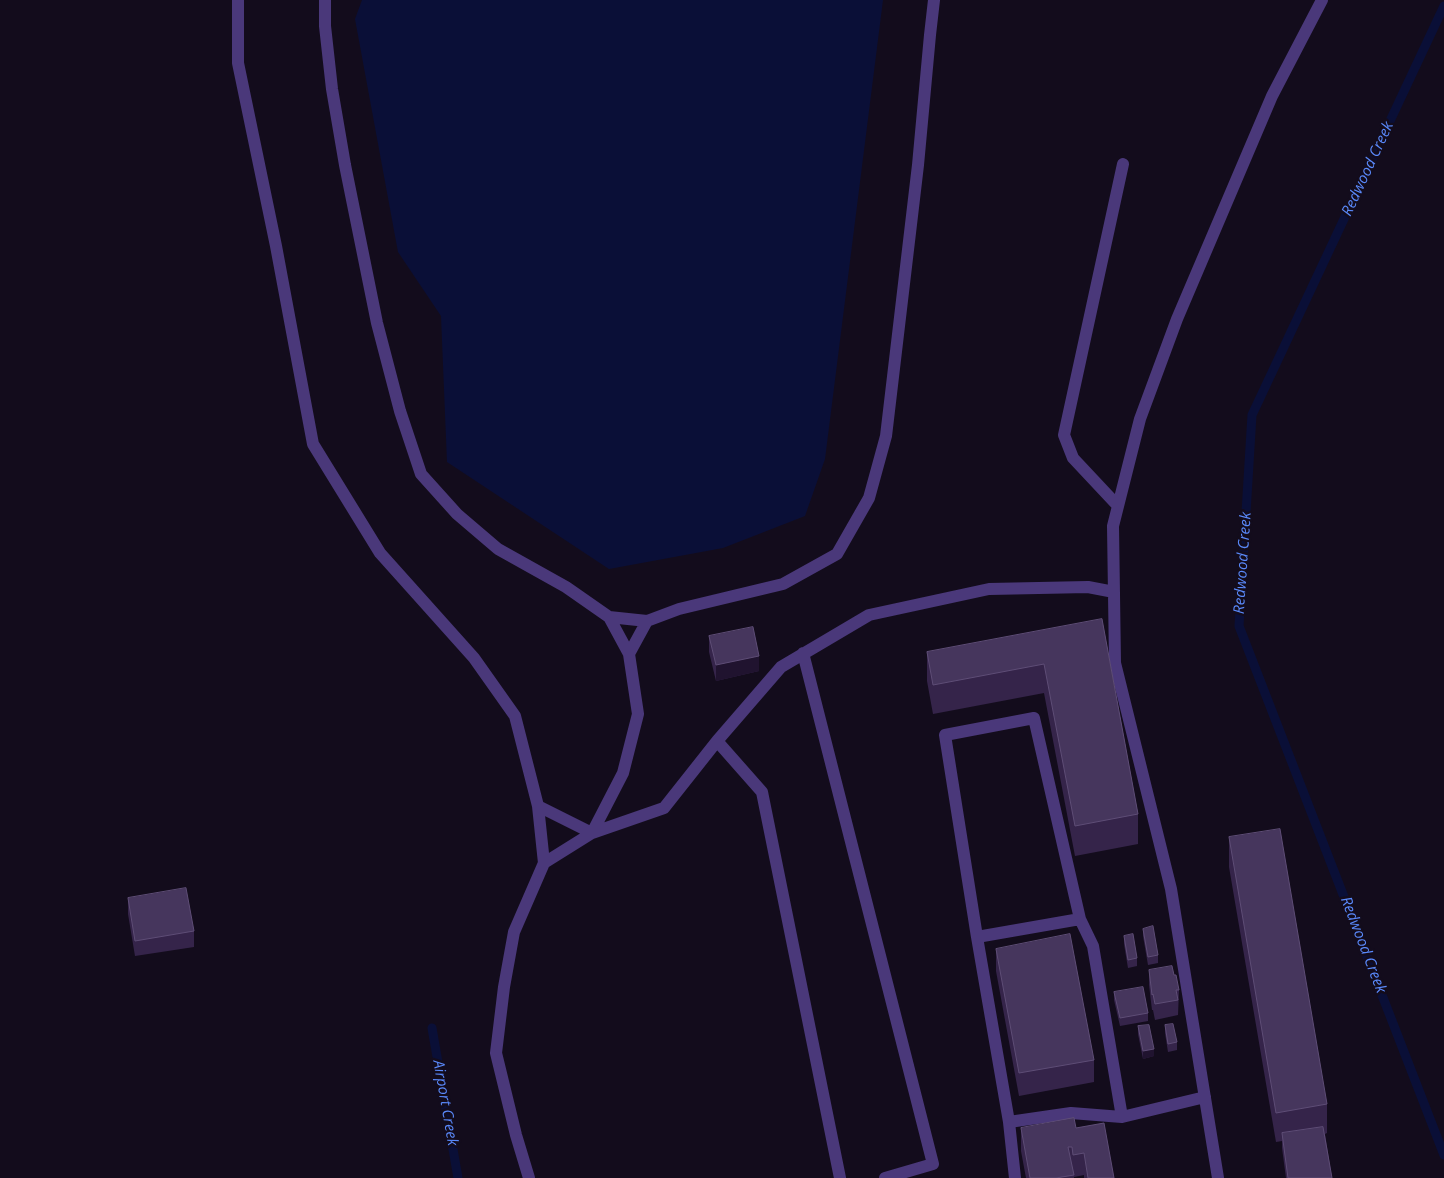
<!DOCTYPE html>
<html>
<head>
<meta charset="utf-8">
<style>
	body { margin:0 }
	canvas { display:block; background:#130c1c }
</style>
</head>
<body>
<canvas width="1444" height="1178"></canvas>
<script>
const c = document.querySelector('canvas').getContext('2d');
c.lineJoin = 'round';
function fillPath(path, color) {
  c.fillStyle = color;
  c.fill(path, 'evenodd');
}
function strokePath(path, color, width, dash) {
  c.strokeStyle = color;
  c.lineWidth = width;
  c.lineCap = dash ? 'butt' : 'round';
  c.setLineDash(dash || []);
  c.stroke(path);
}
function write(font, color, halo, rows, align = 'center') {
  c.font = font + ' "Open Sans",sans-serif';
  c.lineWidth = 5;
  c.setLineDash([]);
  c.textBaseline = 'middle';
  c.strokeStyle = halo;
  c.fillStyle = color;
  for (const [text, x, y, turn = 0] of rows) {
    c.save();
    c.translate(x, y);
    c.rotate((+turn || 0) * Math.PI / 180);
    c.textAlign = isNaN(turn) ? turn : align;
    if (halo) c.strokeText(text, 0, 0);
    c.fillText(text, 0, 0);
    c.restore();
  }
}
fillPath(new Path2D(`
	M362,0h521l-58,459 -20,57 -82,32 -114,21 -162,-107 -6,-146 -43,-64 -43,-233z`), '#0a0f37');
strokePath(new Path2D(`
	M1444,6l-192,409 -13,211 205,529
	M432,1028l26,150`), '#0a0f37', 9);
strokePath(new Path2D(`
	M238,0v63l38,183 37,198 67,109 94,105 41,58 23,90 6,57
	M325,0v26l7,63 13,76 32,158 23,88 21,63 36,40 41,35 68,38 43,30 20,37 9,60 -15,59 -31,60 -54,-27
	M1118,506l-45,-48 -9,-23 59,-271
	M609,617l38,4
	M803,653l130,511 -48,14
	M629,654l18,-33 32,-12 104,-25 54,-30 32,-56 17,-62 32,-271 12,-130 4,-35
	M717,741l45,51 78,386
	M1080,919l-103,18 32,185 62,-9 51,4
	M977,937l-32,-202 89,-17 46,201 13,27 29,171 83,-20
	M1009,1122l6,56
	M529,1178l-13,-43 -20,-82 8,-66 10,-55 30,-69 48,-30 72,-25 53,-67 64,-74 88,-52 120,-26 99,-2 26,5
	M1218,1178l-47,-289 -56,-226 -2,-137 27,-107 37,-100 95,-223 50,-96`), '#4a387a', 12);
fillPath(new Path2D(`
	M1102,619l36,195v30l-63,12 -31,-163 -111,21 -6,-33v-29z
	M709,636l50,35 -43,10 -7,-29z
	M1229,837l98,267v29l-2,1 7,44h-46l-4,-30v-7l-6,1 -47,-275z
	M128,898l66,33v16l-59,9 -7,-42z
	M1143,929l15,26v8l-10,2 -5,-29z
	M1124,936l13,22v8l-9,2 -4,-24z
	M996,949l98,111v22l-75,14 -23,-125z
	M1149,970l25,5 5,15 -1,25 -23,5 -2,-10h-1l-3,-25z
	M1114,992l34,21v8l-28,5 -6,-26z
	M1165,1025l12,17v8l-9,2 -3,-19z
	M1138,1026l16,30 -11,3 -5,-25z
	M1021,1128h55l38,50h-30v-3l-10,2v1h-48l-5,-27z`), '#35244a');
fillPath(new Path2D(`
	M759,656v15l-43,10v-16z
	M1154,1049v7l-11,3v-8z`), '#20132f');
const building = new Path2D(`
	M1102,619l36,195 -63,12 -31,-162 -111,21 -6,-33z
	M753,627l6,29 -43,9 -7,-29z
	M1280,829l47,275 -51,9 -47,-276z
	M186,888l8,43 -59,10 -7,-43z
	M1153,926l5,29 -10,2 -5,-28z
	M1070,934l24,126 -75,13 -23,-124z
	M1133,934l4,24 -9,2 -4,-24z
	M1172,966l2,9h2l3,15h-3l2,10 -23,4 -2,-10 -1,1 -3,-25z
	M1143,987l5,26 -28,5 -6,-26z
	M1173,1024l4,18 -9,2 -3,-19z
	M1149,1025l5,24 -11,2 -5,-25z
	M1074,1118l2,10 28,-5 10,55h-26l-4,-25 -11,2 -1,-8h-4l6,28 -18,3h-26l-9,-50z
	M1323,1127l9,51h-44l-6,-45z`);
fillPath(building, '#46365d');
strokePath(building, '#5e4d76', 1);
write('italic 15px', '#5a89fa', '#130c1c', [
	["Redwood Creek",1368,169,-65],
	["Redwood Creek",1243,563,-86],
	["Redwood Creek",1363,945,69],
	["Airport Creek",445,1103,80]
]);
</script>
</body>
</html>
